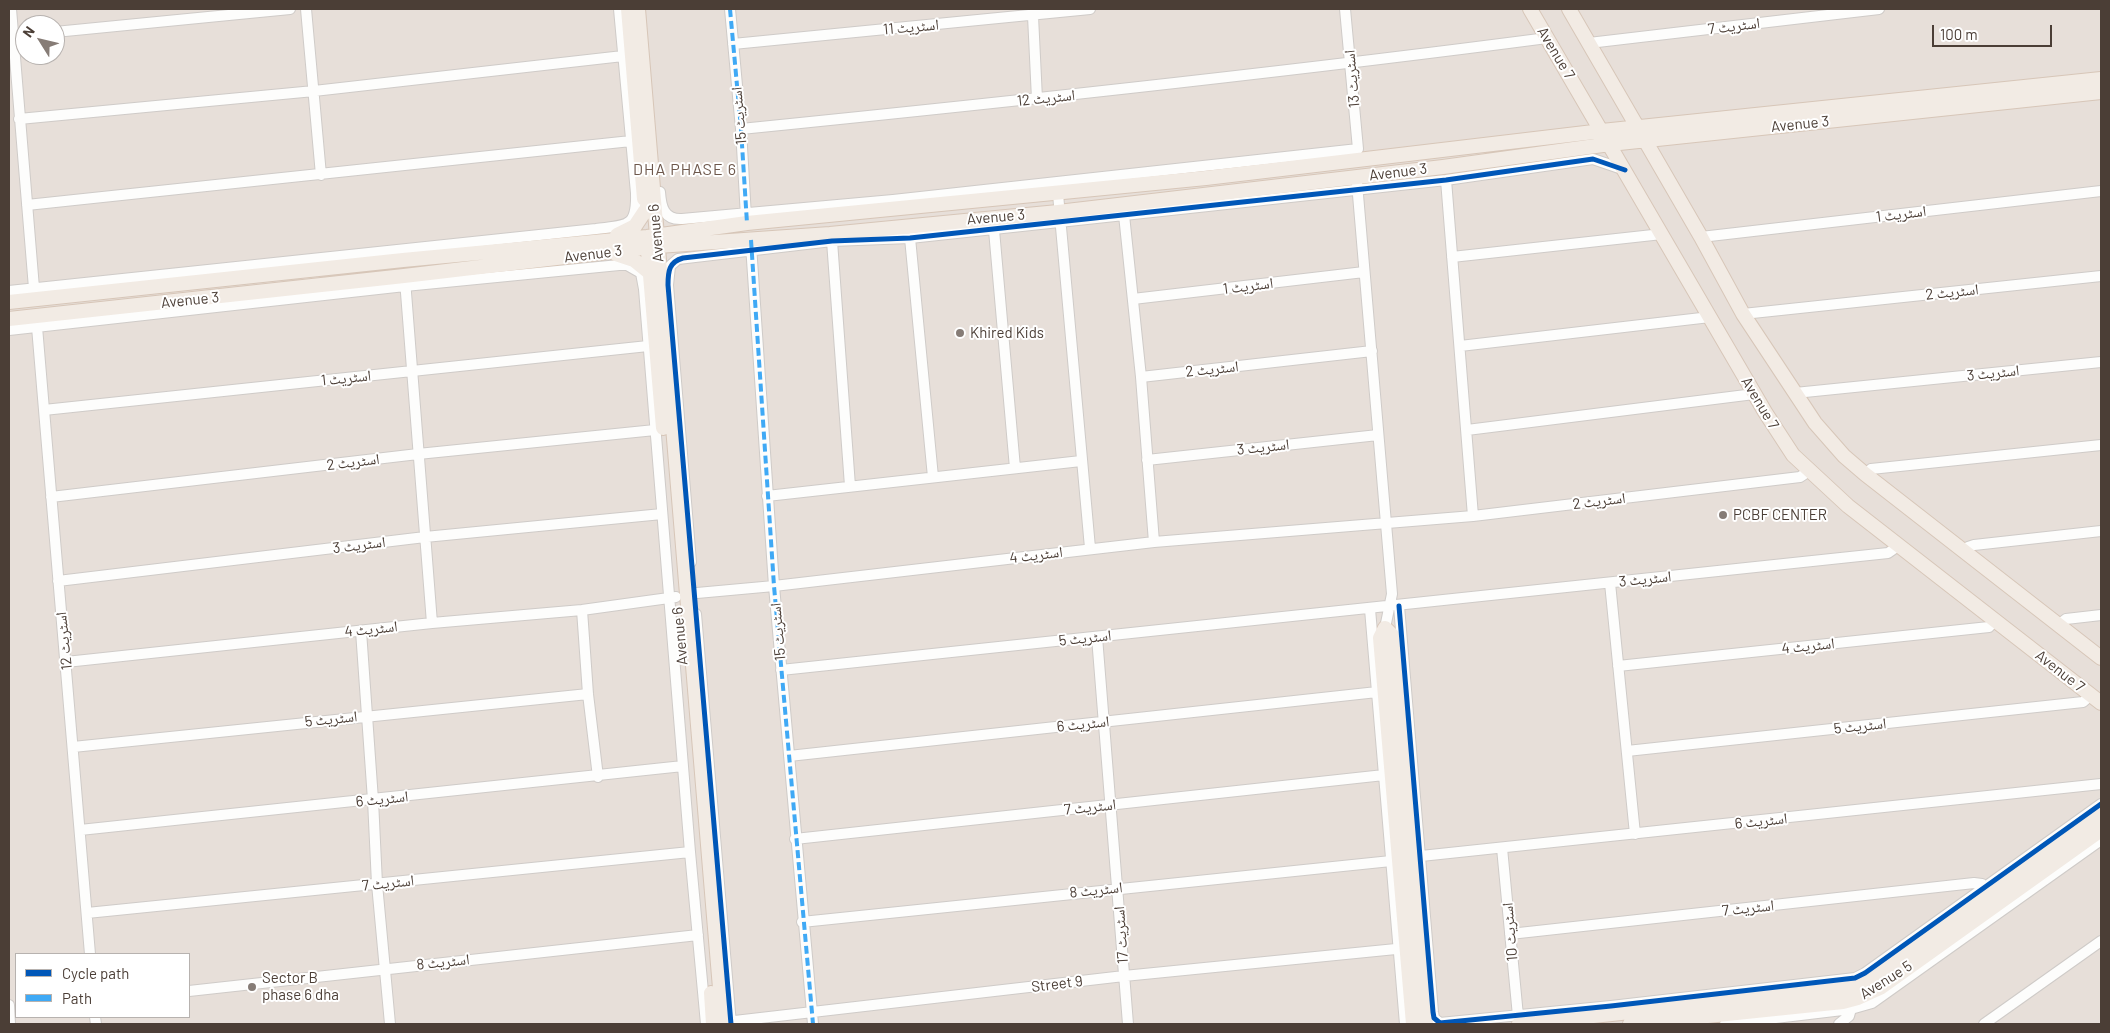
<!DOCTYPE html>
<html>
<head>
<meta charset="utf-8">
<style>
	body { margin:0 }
	#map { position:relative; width:2110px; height:1033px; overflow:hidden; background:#f3efec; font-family:Barlow,sans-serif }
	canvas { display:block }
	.frame { position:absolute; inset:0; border:10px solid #4b3e36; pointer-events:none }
	.legend { position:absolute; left:15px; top:953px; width:175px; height:65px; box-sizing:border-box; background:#fff; border:1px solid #b7b2af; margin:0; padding:6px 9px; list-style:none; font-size:15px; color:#4b3e36 }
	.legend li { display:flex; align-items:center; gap:10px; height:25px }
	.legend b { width:25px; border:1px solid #b7b2af }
	.north { position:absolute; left:15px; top:15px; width:50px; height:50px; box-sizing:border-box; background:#fff; border:1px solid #b7b2af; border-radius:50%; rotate:306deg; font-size:14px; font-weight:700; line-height:20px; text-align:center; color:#4b3e36 }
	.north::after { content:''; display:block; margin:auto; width:18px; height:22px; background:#867c76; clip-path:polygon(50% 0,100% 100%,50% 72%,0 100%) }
	.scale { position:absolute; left:1932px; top:25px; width:120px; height:22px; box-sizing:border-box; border:2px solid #4b3e36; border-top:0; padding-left:6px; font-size:15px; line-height:18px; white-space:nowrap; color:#4b3e36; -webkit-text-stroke:4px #fff; paint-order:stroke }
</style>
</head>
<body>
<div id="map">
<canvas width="2110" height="1033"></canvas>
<div class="frame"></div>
<ul class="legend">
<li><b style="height:6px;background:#0057b8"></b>Cycle path</li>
<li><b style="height:6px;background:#3fa9f5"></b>Path</li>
</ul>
<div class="north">N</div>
<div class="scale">100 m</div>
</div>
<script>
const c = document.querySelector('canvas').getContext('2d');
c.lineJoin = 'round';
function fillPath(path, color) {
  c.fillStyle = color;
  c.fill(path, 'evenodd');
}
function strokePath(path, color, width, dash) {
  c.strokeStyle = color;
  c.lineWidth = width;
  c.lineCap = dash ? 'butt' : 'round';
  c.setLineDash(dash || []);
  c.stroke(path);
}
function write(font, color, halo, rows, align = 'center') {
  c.font = font + ' Barlow,"Noto Naskh Arabic",sans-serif';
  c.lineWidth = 4;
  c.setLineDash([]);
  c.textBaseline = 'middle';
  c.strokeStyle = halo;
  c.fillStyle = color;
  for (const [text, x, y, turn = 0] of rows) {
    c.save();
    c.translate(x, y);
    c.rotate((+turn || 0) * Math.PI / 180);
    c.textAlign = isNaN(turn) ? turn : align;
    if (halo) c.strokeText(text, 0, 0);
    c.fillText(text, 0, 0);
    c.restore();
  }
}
fillPath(new Path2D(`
	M9,9h2092v1015h-2092zM25,25h30v30h-30zM16,954h173v63h-173z`), '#e7dfd9');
const minor = new Path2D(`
	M11,9l23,279
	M306,9l15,166
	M730,9l11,120 5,88
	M1033,16l4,83
	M55,32l235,-23
	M13,36l12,-1
	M1589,43l290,-34
	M733,44l357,-35
	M19,119l295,-28 309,-35
	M741,129c269,-27 538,-56 806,-91
	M1446,180l27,336
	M1357,183l35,411 -7,34
	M660,192c1,15 4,28 22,27l211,-19 465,-51 -13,-140
	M1058,194l32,354
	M27,205l604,-64
	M1124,215l17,162 13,165
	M994,230l21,238
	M1701,237l400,-46
	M910,238l23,239
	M832,241l18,245
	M751,245l23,341 39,438
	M1452,257l210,-23
	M405,280l27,343
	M9,291l587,-62c31,-4 41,-1 40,-36l-17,-184
	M1133,299l231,-27
	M1743,314l358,-38
	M37,327l53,627
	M9,330l396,-44 214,-21h8l14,8 3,16 46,563 16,172
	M1460,346l250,-29
	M1141,377l231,-26
	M1795,393l306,-31
	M44,410l604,-64
	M1467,430l287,-36
	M1147,460l231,-25
	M1865,474l6,-5 230,-24
	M767,496l314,-35
	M51,497l367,-43 237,-24
	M1965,552l3,-5 6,-2 127,-14
	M691,562l-23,-277 2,-19 8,-7 154,-18 78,-3 298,-32 238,-26 147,-21 32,11
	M58,581l367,-44 237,-23
	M1610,583l25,251
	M686,594l88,-8 380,-44 319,-26 327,-39 9,-6
	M1399,606l34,406 1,6 6,5 171,-17 244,-28 10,-5 236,-169
	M1370,609l35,415
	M582,610l6,84 10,83
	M696,614l35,410
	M2058,625l8,-6 35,-4
	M361,631l12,169 4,84 13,140
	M1097,637l31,387
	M66,662l366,-39 150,-13 94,-13
	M1618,666l371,-39 6,-7
	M781,670l1107,-117 10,-7
	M73,747l515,-53
	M1627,751l456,-49 8,-7
	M789,756l588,-64
	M80,830l603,-64
	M795,839l589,-64
	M1502,848l16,168
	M1421,856l680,-72
	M87,913l603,-61
	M802,922l589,-61
	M1510,934l464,-51 8,1 2,4
	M189,991l509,-56
	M9,1005l1,19
	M95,1017l1,7
	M726,1022l398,-46 282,-28
	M1725,1024l126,-15
	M1839,1024l10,-8 2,-7 21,-6 229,-163
	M1984,1024l117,-83`);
const major = new Path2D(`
	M628,9l16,190
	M638,9l85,1015
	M1530,9l235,403 28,43 55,51 253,197
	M1569,9l132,228 42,77 72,109 29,33 21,18 236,184
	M617,235l18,-9 10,-15
	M647,240l16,188
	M616,254l18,6 16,13
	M9,302l394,-42 244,-23 100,-14 459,-45 396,-47 499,-52
	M9,319l395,-43 254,-30 172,-12 228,-22 385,-45 167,-23 491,-52
	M711,993l2,31
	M1413,1024l-33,-386 5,-10 7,7 34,389
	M1519,1024l324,-35 15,-3 14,-8 229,-163
	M1630,1024l213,-22 15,-4 22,-10 221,-158`);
strokePath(minor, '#cfcbc8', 12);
strokePath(major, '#d7c6b8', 16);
strokePath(minor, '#fdfdfc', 10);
strokePath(major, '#f2ebe4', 14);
strokePath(new Path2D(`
	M730,9l11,120 6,94
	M751,240l23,346 39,438`), '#3fa9f5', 4, [8, 4]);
strokePath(new Path2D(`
	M1399,606l34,406 1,6 6,5 171,-17 244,-28 10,-5 236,-169
	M731,1024l-63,-739c0,-14 1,-23 15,-27l149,-17 78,-3 536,-58 147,-21 32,11`), '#0057b8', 5);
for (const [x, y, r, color] of [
	[960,333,5,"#867c76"],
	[1723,515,5,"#867c76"],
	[252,987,5,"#867c76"]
]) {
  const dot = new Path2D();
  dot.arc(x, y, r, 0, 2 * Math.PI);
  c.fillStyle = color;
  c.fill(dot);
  strokePath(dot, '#fff', 2);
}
write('15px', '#4b3e36', '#fff', [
	["اسٹریٹ 7",1734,26,-7],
	["اسٹریٹ 11",911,27,-5],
	["Avenue 7",1556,53,59],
	["اسٹریٹ 13",1352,79,-95],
	["اسٹریٹ 12",1046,98,-6],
	["اسٹریٹ 15",739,116,-95],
	["Avenue 3",1800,124,-6],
	["Avenue 3",1398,172,-7],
	["اسٹریٹ 1",1901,214,-7],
	["Avenue 3",996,217,-5],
	["Avenue 6",656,233,-95],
	["Avenue 3",593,254,-7],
	["اسٹریٹ 1",1248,286,-7],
	["اسٹریٹ 2",1952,292,-6],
	["Avenue 3",190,300,-6],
	["اسٹریٹ 2",1212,369,-6],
	["اسٹریٹ 3",1993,373,-6],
	["اسٹریٹ 1",346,378,-6],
	["Avenue 7",1760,403,59],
	["اسٹریٹ 3",1263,447,-6],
	["اسٹریٹ 2",353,462,-7],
	["اسٹریٹ 2",1599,501,-7],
	["اسٹریٹ 3",359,545,-7],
	["اسٹریٹ 4",1036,555,-7],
	["اسٹریٹ 3",1645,579,-6],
	["اسٹریٹ 4",371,629,-6],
	["اسٹریٹ 15",778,632,-95],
	["Avenue 6",680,636,-95],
	["اسٹریٹ 5",1085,638,-6],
	["اسٹریٹ 12",64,641,-96],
	["اسٹریٹ 4",1808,646,-6],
	["Avenue 7",2060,671,38],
	["اسٹریٹ 5",331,719,-6],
	["اسٹریٹ 6",1083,724,-6],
	["اسٹریٹ 5",1860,726,-6],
	["اسٹریٹ 6",382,799,-6],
	["اسٹریٹ 7",1090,807,-6],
	["اسٹریٹ 6",1761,821,-6],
	["اسٹریٹ 7",388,883,-6],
	["اسٹریٹ 8",1096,890,-6],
	["اسٹریٹ 7",1748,908,-6],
	["اسٹریٹ 10",1510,932,-95],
	["اسٹریٹ 17",1121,935,-94],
	["اسٹریٹ 8",443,962,-6],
	["Avenue 5",1886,980,-32],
	["Street 9",1057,984,-7]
]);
write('15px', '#4b3e36', '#fff', [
	["Khired Kids",970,333],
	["PCBF CENTER",1733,515],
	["Sector B",262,978],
	["phase 6 dha",262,995]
], 'left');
c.letterSpacing = '1px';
write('16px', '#6e584c', '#fff', [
	["DHA PHASE 6",685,170]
]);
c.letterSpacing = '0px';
</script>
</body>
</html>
